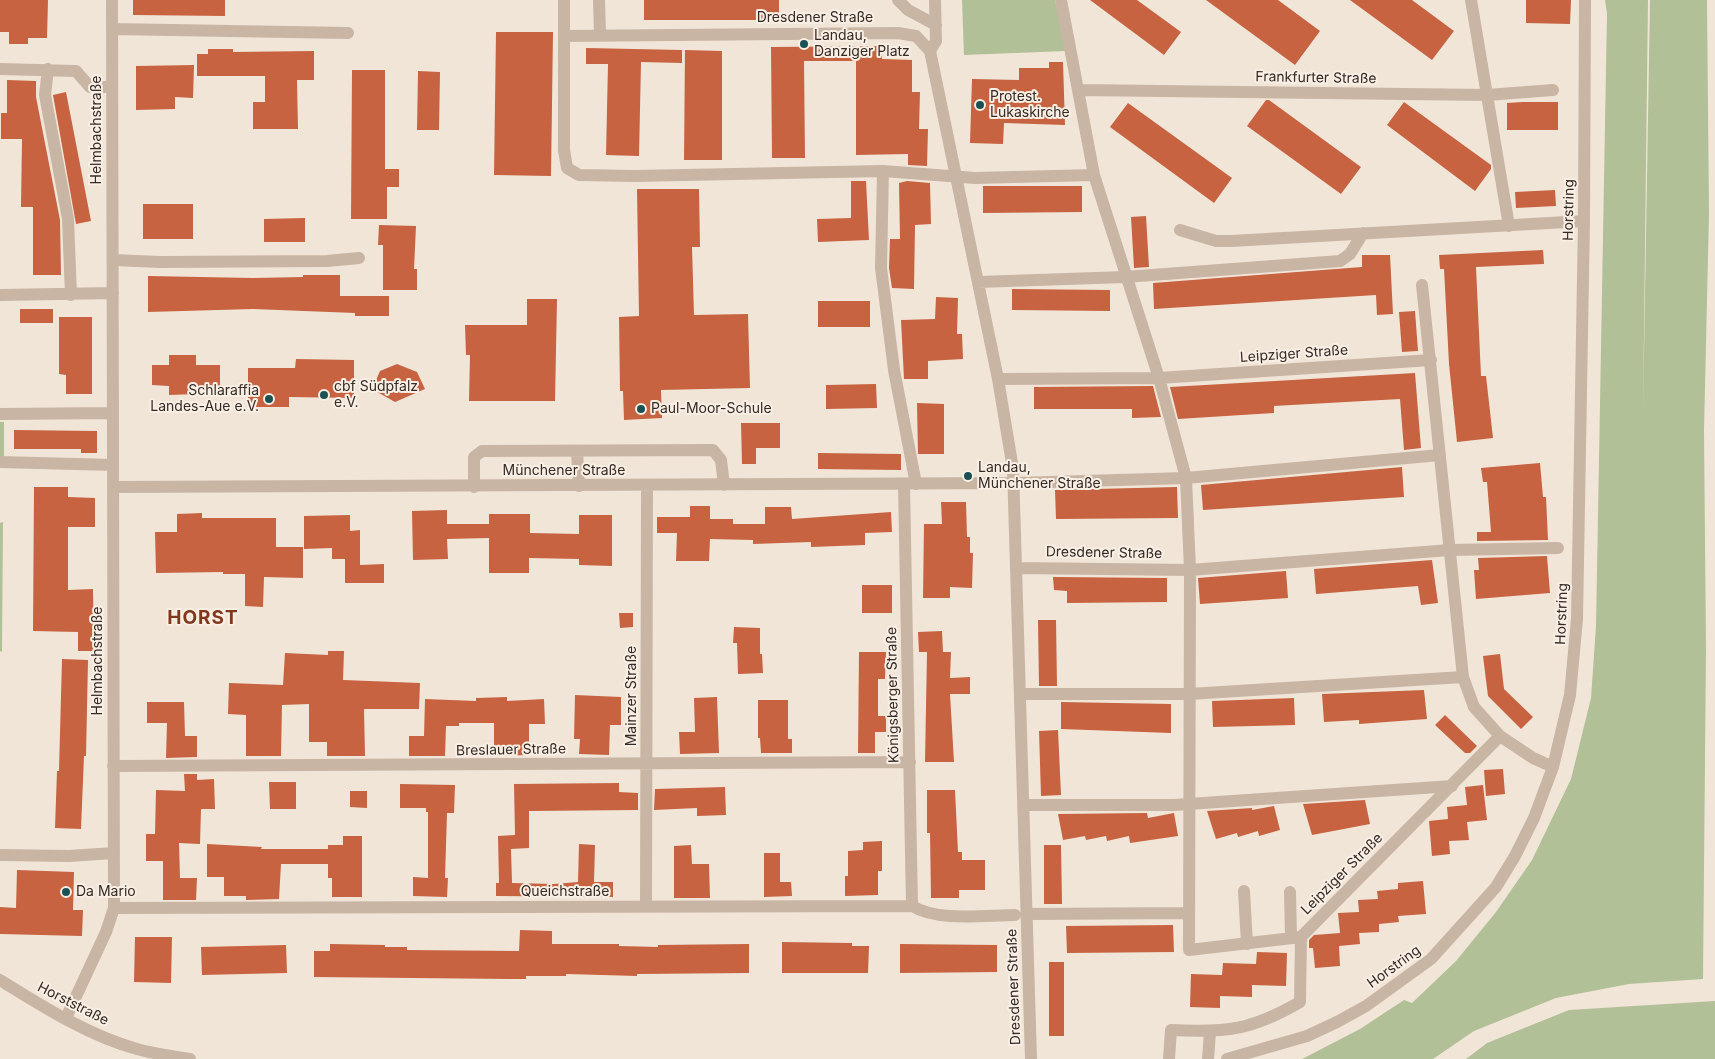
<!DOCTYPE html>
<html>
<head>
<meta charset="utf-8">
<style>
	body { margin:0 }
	canvas { display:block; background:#f1e5d8 }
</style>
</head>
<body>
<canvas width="1715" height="1059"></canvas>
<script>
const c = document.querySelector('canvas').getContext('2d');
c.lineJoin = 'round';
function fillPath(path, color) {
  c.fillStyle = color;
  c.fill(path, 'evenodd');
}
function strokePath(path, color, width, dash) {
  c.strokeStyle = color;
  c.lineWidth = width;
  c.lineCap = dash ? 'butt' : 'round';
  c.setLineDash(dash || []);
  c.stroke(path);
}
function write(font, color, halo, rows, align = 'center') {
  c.font = font + ' Inter,sans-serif';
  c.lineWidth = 4;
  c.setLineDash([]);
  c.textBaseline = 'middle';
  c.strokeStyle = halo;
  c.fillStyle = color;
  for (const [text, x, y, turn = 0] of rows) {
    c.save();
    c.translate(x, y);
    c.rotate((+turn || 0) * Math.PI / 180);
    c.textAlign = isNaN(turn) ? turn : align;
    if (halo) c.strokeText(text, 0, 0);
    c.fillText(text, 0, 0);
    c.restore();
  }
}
fillPath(new Path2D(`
	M962,0h93l11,51 -102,4z
	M1605,0h43l-5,413 7,-413h57l2,213 -5,218 2,219 -3,329 -74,5 -73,14 -82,33 -41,28h-131l58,-30 44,-29 8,3 44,-42 40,-49 36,-52 39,-81 20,-81 5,-72 11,-613z
	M0,422h4v36l-4,5z
	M3,522l-1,129v1l-2,-1v-128z
	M1715,1001v58h-249l21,-16 82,-33z`), '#b2c098');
fillPath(new Path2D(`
	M0,0h48l-1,38h-19v6h-19v-12h-9z
	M133,0h92v16l-92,-1z
	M644,0h135v20h-135z
	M1090,0h47l44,32 -17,23z
	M1206,0h72l42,31 -25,34z
	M1350,0h62l42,31 -22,29z
	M1526,0h45l-1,24 -44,-1z
	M496,32h57l-2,144 -57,-1z
	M882,46v13l30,1v32h8l-1,37h9l-1,37 -19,-1v-11l-52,1v-94h-52l1,97h-33l-1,-111z
	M586,48l96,2v13l-41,-1 -2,94 -33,-1 2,-91h-22z
	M208,49h25v3l81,-1v29h-17l1,49h-45v-27h12v-26h-68v-22h11z
	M685,50l37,1v109h-38z
	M1049,62h14l2,63 -61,-2 -1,21 -33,-1 2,-64 47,1v-12h30z
	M194,65l-1,33 -18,-1v12l-39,1v-44z
	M352,70h33v99h14v18h-12v32h-36z
	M418,71l22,1 -1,58h-22z
	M7,80l29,1v16l24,123 1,55h-28v-68h-12l1,-68h-21v-26h6z
	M66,92l25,129 -15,3 -23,-129z
	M1266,100h3l92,67 -20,27 -94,-68z
	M1404,102l87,63v4l-16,22 -88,-66z
	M1523,102h35v28h-51v-27z
	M1128,103l104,75 -18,25 -104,-76z
	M851,181h15l3,59 -51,2 -1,-23 34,-1z
	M907,181l23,2 1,41 -16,1 -1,64 -22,-1 -3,-20 1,-29h10l-1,-56z
	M983,186h99v26l-99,1z
	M637,189h62l1,58h-8l2,68 54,-1 2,74 -89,2 1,28 -38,2 -1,-29h-3l-1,-74 20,-1z
	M1555,190l1,16 -40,2 -1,-16z
	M143,204h50v35h-50z
	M1146,216l3,51 -15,1 -3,-51z
	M305,218v24h-41v-23z
	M379,225l37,1 -2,43h3v21h-34v-45h-5z
	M1543,250l1,14 -68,3 5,109h5l7,62 -36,4 -8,-78 -5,-95h-4l-1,-14z
	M1362,255h28l3,59 -16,1 -1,-20 -222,14 -1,-26 209,-16z
	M303,275h37v21h49v20h-34v-3l-102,-4 -105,3v-36l105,2 50,-1z
	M1012,289l98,1v21l-98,-1z
	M936,297l22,1 -1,36h5l1,25 -35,2v18h-24l-3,-59 34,-1z
	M527,299h30l-2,102h-86l1,-46h-4l-1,-30h62z
	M818,301h52v26h-52z
	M20,309h33v14h-33z
	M1415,311l3,40 -16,1 -3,-40z
	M59,317h33v77h-26v-19l-7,-1z
	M169,355h27v10h24v21h-24v8l-27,1v-9l-17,-1v-20h17z
	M296,359l58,1v38l-65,-1v10h-41v-39h47z
	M397,364l20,8 8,17 -30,13 -23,-13 8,-18z
	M1415,373l6,75 -17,2 -4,-51 -126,7v7l-96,6 -8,-32z
	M876,384l1,24 -51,1v-24z
	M1153,386l8,31 -29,1v-9h-98v-22z
	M917,403l27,1v50h-26z
	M741,423h39v25h-24v16h-14z
	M14,430l83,1v22h-16v-4h-67z
	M818,453l83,1v16l-83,-1z
	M1540,463l3,34h3l2,43 -71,1v-9h14l-4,-50h-4l-2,-14z
	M1402,467l2,30 -201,13 -2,-25z
	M34,487h34v10l27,1v29h-27v63l25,-1 1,62h-16v-19l-45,-1z
	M1177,487l1,31 -122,1 -1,-29z
	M941,502h25l1,35h3v16h3l-1,35 -22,-1v11h-27l1,-74h18z
	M690,506h20v13h23v5h32v-17h26l1,12 99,-7 1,20 -27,1v12l-54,2v-5l-58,2v-4l-43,-1 -1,22h-33l1,-28h-20v-16h33z
	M447,510v14h42v-10h41v19l49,1v-19h33v51l-33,-1v-6l-50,-1v15h-40v-35l-42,1 1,20 -35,1 -1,-49z
	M202,513v5h74v29h27v31l-39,-1 -1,30 -18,-1v-32h-22v-2l-67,1 -1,-41h22v-18z
	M350,515v16l10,-1v35l24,-1v19h-39v-24h-13v-11l-28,1v-33z
	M1547,556l3,37 -74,6 -2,-29h5l-1,-12z
	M1432,560l6,43 -17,2 -3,-19 -102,8 -2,-25z
	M1286,571l2,27 -88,6 -2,-26z
	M1053,577l114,1v24l-100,1v-12l-13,-1z
	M862,585h30v28h-30z
	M619,613h14v14l-13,1z
	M1038,620h18l1,66h-18z
	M734,627l26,1v26h2l1,19 -25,1 -1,-31h-4z
	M942,631l1,21h8l-1,26 20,-1v17h-20l4,68h-29l2,-110h-8l-1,-20z
	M328,651h16l-1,29 77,3 -1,26h-55l1,47h-38v-14h-18v-38l-27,1 -1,51h-35v-41l-18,-1 1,-31 54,2 2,-32 43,2z
	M859,652h27l-1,27h-7v37h8v16h-11v21h-17z
	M1500,654l4,35 29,28 -12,12 -33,-33 -5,-40z
	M62,659l26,1 -2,96h-2l-3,73 -26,-1 2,-57h2z
	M1424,690l3,29 -68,5v-4l-35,2 -2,-28z
	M575,695l46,2v28h-11l-1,30 -30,-1 1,-15h-6z
	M507,697v4l37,-2 1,25h-16v31l-35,1v-33h-35v3h-13l-1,30h-36v-20h15l1,-37 51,2v-3z
	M717,697l2,56 -39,1 -1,-22h16l-1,-34z
	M1294,698l1,27 -82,2 -1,-26z
	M758,700h30v39h4v14h-31l-1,-15h-2z
	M147,702h37l1,34h12v21l-31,1 1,-35h-20z
	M1061,702l110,2v29l-110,-4z
	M1445,715l32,31 -7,7h-5l-30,-28z
	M1058,730l3,65 -20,1 -2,-65z
	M1503,769l2,25 -19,2 -2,-26z
	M184,774h13v6l17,-1 1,30h-14l-1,35 -21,-1 1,35h17l-1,22h-33v-39h-17v-27h9l1,-44 29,1z
	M269,782h27v27h-26z
	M619,783v9l19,1v17l-109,1v37l-18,1 1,34 42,1 24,-2 1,-38 16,1 -1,37h19v15l-117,-1v-13h3l-1,-47 17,-1 -1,-51z
	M400,784l55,1 -1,28h-7l-2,65h3l-1,19 -34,-1v-19l15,1v-66h-2v-4h-26z
	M1483,785l4,35 -20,2 2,18 -20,1 1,13 -18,2 -3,-35 19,-2 -1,-12 20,-2 -2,-18z
	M725,787l1,28 -29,1v-8l-43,2 1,-21z
	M927,790h28l3,62h4v8h23v30h-26v8h-28l-1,-65h-3z
	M350,791h17v17l-17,-1z
	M1365,800l5,24 -58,11 -9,-31z
	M1274,806l6,24 -21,6 -1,-5 -20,6 -1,-4 -21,6 -9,-28 45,-3v2z
	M1147,813l1,5 26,-5 4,23 -48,7 -1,-7 -22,5 -1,-5 -20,4 -1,-4 -22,4 -5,-26z
	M343,836h19v61h-30v-19h-4v-14h-47l-2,35 -33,1v-4h-22v-19h-17v-33l55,3 -1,2h67v-4h15z
	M882,841v30h-4v24l-33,1v-20h3v-25l15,-1v-8z
	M691,845l1,19h17l1,34h-36v-52z
	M1044,845h17l1,59h-18z
	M764,853h16v29h11l1,14 -28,1z
	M17,870l57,2 -1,38h10l-1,26 -82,-2v-27l16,1z
	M1423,881l3,33 -28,2 1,6 -20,2v8l-20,1 1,11 -21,2 1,20 -25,2 -2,-20h-4v-8l5,-5 26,-2 -2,-20 21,-1 -1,-12 20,-1 -1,-8 21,-2v-6z
	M1173,925l1,27 -107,1 -1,-27z
	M520,930l32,1v13h67v2l39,1v-2l91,-1v29l-112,1v2l-71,-2v2h-40v3h-16l-196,-2v-26h16v-7l55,1v2h22v3l112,1z
	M135,937h37l-1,46 -37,-1z
	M782,942l70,1v3h17l-1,27h-86z
	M900,944l97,1v27l-97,1z
	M286,945l1,28 -85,2 -1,-28z
	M1257,952l30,1 -1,33 -34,-1v12l-32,-1v12l-30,-1 1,-33 31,1 1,-12 33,1z
	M1049,962h15v74h-15z`), '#c76340');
strokePath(new Path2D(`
	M564,0v150l3,18 12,7 56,1 248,-5 92,7 119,-3
	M599,0l1,34
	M898,0l10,10 28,15
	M1061,0l33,175 65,203 27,100 4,92 -1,380 112,-13
	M1471,0l38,226
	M112,29l236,4
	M564,36l334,-3 18,3 14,15 68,328 15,90 18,590
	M930,51l6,-10 -1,-41
	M0,69l76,2 14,16h22
	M48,69l-3,26 23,124 3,76
	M1078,90l409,5 66,-5
	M883,171l-2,97 13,102 22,114
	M1180,230l36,11h15l353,-20
	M113,260l47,2 167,-1 32,-3
	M978,282l147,-5 215,-16 10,-7 13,-21
	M1422,285l41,392 11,30 26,29 33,22 20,9
	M0,295l113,-2
	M998,379l161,-1 272,-18
	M0,414l113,-1
	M577,451l2,35
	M0,462l113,3
	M904,484l8,422
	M113,487l902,-4 171,-5 254,-23
	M474,487v-30l8,-6 231,-1 8,10 3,25
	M1017,568l173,2 260,-20 108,-2
	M1020,694h169l274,-17
	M113,766l797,-4
	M1024,805h150l278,-19
	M0,855l69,1 45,-3
	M1244,891l3,53
	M1290,892l1,45
	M646,906l1,-421
	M114,908l798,-2c26,16 73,9 103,9
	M1027,914l162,-1
	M0,980c42,26 89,56 137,69 17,5 35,7 53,10
	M66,1018l40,-86 8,-24 -2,-908
	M1169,1059l2,-29c55,3 81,0 129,-28l1,-65 199,-201
	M1208,1059l2,-27
	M1227,1059l80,-23 30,-14 29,-16 65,-47 65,-72 19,-31 19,-38 19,-51 17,-72 7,-76 7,-398 1,-221`), '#c9b5a4', 12);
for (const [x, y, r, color] of [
	[804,44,5,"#1b5155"],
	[980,105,5,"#1b5155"],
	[324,395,5,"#1b5155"],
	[269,399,5,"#1b5155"],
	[641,409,5,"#1b5155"],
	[968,476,5,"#1b5155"],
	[66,892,5,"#1b5155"]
]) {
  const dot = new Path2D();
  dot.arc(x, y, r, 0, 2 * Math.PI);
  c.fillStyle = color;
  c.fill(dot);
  strokePath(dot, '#f9efe4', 2);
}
write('14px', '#342a26', '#f9efe4', [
	["Dresdener Straße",815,18],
	["Frankfurter Straße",1316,78,1],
	["Helmbachstraße",97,130,-90],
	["Horstring",1569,210,-89],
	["Leipziger Straße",1294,354,-4],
	["Münchener Straße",564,471],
	["Dresdener Straße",1104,553,1],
	["Horstring",1562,614,-88],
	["Helmbachstraße",98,661,-90],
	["Königsberger Straße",893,695,-91],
	["Mainzer Straße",632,696,-90],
	["Breslauer Straße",511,750,-1],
	["Leipziger Straße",1342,874,-45],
	["Queichstraße",565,892],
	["Horstring",1394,967,-36],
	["Dresdener Straße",1014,987,-92],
	["Horststraße",73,1004,27]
]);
write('14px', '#342a26', '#f9efe4', [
	["Landau,",814,36],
	["Danziger Platz",814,52],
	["Protest.",990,97],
	["Lukaskirche",990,113],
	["cbf Südpfalz",334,387],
	["e.V.",334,403],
	["Schlaraffia",259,391,"right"],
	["Landes-Aue e.V.",259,407,"right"],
	["Paul-Moor-Schule",651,409],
	["Landau,",978,468],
	["Münchener Straße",978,484],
	["Da Mario",76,892]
], 'left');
c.letterSpacing = '1px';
write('bold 19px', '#83381e', '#f9efe4', [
	["HORST",203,618]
]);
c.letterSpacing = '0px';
</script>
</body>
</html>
